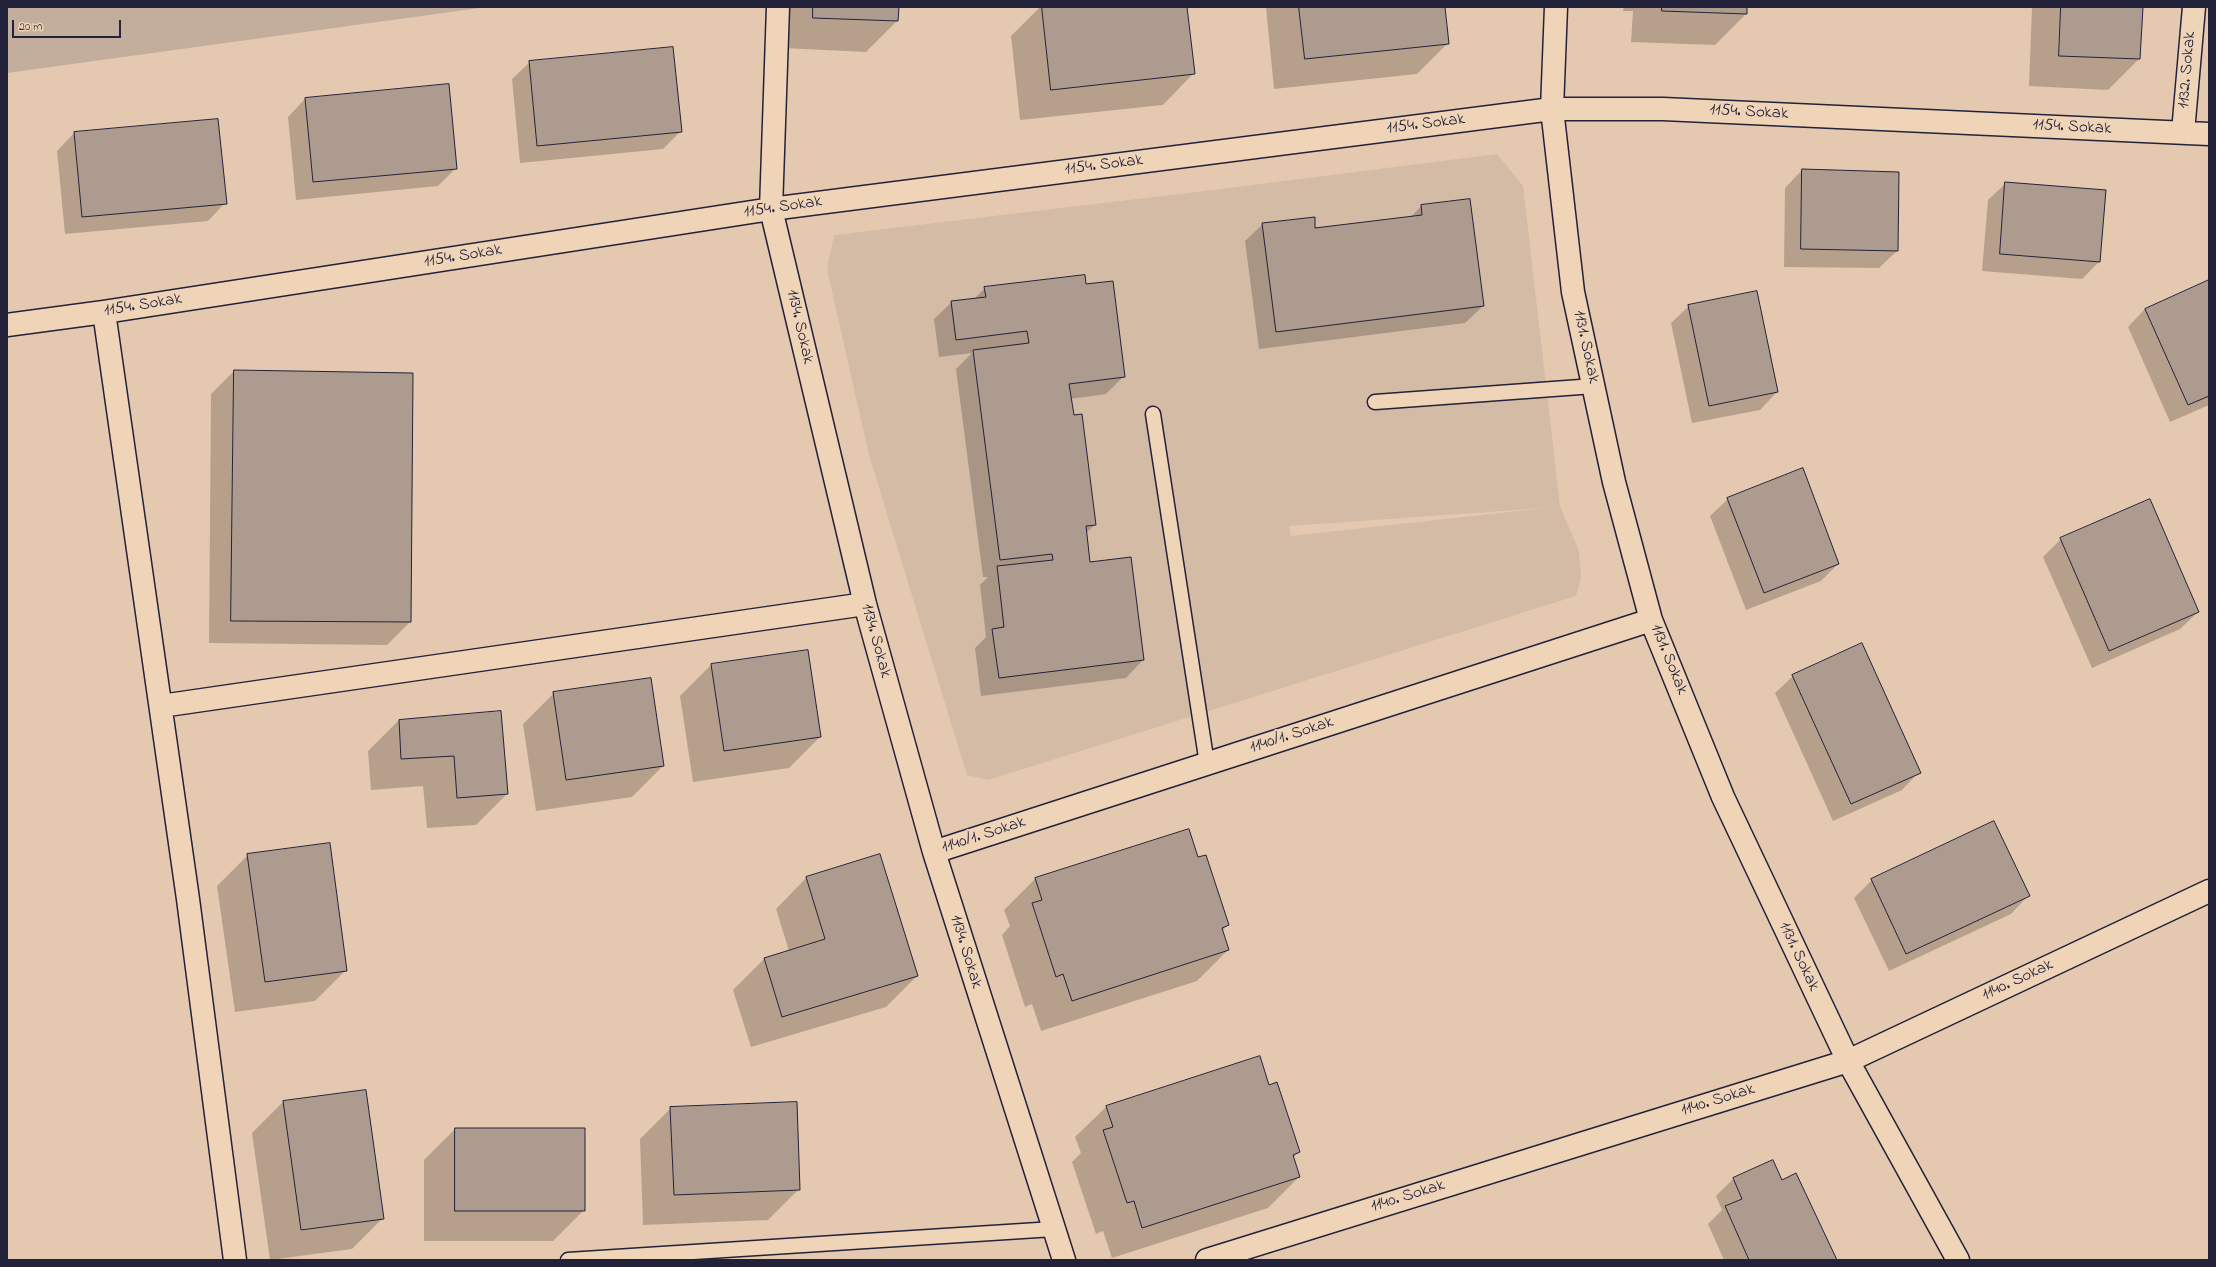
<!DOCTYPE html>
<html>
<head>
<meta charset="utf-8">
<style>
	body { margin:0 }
	#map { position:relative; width:2216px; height:1267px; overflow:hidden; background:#e4c9b0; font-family:"Indie Flower",sans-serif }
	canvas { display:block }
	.frame { position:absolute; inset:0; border:8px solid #22223b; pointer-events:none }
	.scale { position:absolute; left:12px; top:20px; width:109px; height:18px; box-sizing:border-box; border:2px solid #22223b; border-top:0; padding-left:5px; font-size:12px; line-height:14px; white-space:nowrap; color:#22223b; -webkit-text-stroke:3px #f0d4b7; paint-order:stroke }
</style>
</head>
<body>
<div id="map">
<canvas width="2216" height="1267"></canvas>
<div class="frame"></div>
<div class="scale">20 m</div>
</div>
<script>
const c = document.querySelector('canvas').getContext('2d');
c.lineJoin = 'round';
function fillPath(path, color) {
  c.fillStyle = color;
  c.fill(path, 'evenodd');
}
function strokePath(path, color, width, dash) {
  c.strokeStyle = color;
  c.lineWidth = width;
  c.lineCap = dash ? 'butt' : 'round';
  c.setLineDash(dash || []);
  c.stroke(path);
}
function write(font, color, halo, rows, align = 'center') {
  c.font = font + ' "Indie Flower",sans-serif';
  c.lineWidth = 3.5;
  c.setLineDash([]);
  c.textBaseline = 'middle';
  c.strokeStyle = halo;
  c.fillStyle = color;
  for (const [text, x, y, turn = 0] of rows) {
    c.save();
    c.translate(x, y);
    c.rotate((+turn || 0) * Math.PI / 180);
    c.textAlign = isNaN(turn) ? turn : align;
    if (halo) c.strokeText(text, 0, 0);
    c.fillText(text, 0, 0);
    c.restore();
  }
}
fillPath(new Path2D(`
	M1497,154l26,32 37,320 19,45 2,26 -5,19 -588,184 -21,-5 -98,-320 -42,-186 7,-34 387,-46zM1545,508l-254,28 -2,-10z`), '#d4bba6');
fillPath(new Path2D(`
	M7,7h480l-480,66z`), '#c3ad9c');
fillPath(new Path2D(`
	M784,7h114l-1,14 -31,31 -84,-4z
	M1040,7h146l7,67 -30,31 -143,15 -9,-84z
	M1266,7h178l4,36 -31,31 -143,15z
	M1624,7h122v7l-31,31 -84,-3 2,-31h-10z
	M2032,7h110l-3,52 -31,31 -79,-4z
	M530,62l151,69 -18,18 -143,14 -8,-84z
	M305,99l151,69 -18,18 -142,14 -8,-83z
	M74,133l151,70 -17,18 -143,13 -8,-83z
	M1802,170l95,81 -18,17 -95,-1 1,-79z
	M2006,183l93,79 -17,17 -100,-8 6,-71z
	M1469,200l14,106 -18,17 -206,26 -14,-108 18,-17 52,5 95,-11 11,-12z
	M2209,283v122l-39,17 -42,-95 17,-18z
	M1085,286l39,90 -18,18 -36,5 25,126 -10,9 4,29 54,97 -17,18 -145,18 -6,-48 11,-11 -6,-52 8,-8h-5l-27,-208 16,-16 -33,4 -5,-38 18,-17 22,-3 11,-11z
	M1689,306l88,86 -17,18 -68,13 -21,-100z
	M234,371l176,251 -23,23 -178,-2 2,-249z
	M1728,499l110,65 -17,17 -75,29 -36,-94z
	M2061,539l137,73 -18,17 -88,39 -49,-111z
	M711,665l109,72 -31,31 -96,14 -13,-86z
	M1793,676l126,96 -17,18 -69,31 -58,-128z
	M554,693l109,73 -31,31 -96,14 -13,-87z
	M500,712l7,82 -31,31 -49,3 -4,-42 -52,4 -3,-39 31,-31z
	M1994,823l34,73 -17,18 -122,57 -35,-73 18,-18z
	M248,855l98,115 -31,31 -80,11 -18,-126z
	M1198,858l30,67 -6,6 6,19 -31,31 -156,50 -9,-27 -7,3 -23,-72 8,-9 -6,-16 31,-31z
	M806,878l111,98 -31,31 -135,40 -18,-57 31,-31 25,-8 -13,-42z
	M1259,1057l9,29 31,66 -6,6 6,19 -31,31 -156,50 -9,-27 -7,3 -24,-72 9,-9 -6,-16 31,-30z
	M283,1102l100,116 -31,31 -82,11 -18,-127z
	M671,1108l128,81 -31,31 -125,5 -3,-86z
	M455,1129h129v81l-31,31h-129v-81z
	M1772,1161l10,20 53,79h-111l-16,-36 14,-14 -6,-14 17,-17z`), '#0003');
const building = new Path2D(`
	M813,7h86l-1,14 -85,-3z
	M1042,7h145l8,67 -144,16z
	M1299,7h146l4,37 -144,15z
	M1662,7h85v7l-85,-3z
	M2061,7h82l-3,52 -81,-3z
	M673,47l9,85 -145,14 -8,-85z
	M449,84l8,85 -144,13 -8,-84z
	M218,119l9,85 -145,13 -8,-85z
	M1802,169l97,3 -1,79 -97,-2z
	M2005,182l101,8 -6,72 -100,-8z
	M1470,199l14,107 -208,26 -14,-109 53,-6v11l107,-13 -1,-10z
	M1085,275l1,9 27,-3 12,96 -56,7 5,31 8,-1 14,111 -10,1 4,36 41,-5 13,103 -145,18 -7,-49 12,-2 -7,-61 56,-6 -1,-6 -52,6 -27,-210 56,-7 -2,-12 -71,9 -5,-39 35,-4 -2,-10z
	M2209,280v116l-21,9 -43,-96z
	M1757,291l21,101 -69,14 -21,-101z
	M234,370l179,3 -2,249 -180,-1z
	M1803,468l36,96 -75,29 -37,-95z
	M2150,499l49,113 -90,39 -49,-113z
	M1862,643l59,130 -70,31 -59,-129z
	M808,650l13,87 -97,14 -13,-87z
	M651,678l13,88 -98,14 -13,-88z
	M501,711l7,83 -51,4 -3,-42 -53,3 -2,-39z
	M1994,821l36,75 -124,58 -35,-75z
	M1189,829l9,28 8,-2 23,70 -7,3 7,22 -157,51 -9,-27 -7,3 -24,-74 10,-3 -7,-22z
	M330,843l17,128 -82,11 -18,-128z
	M880,854l38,122 -136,41 -18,-59 61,-19 -19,-62z
	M1260,1056l9,29 8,-3 23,70 -7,3 7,22 -158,51 -8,-27 -7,2 -24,-73 10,-3 -7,-21z
	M366,1090l18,129 -83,11 -18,-129z
	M797,1102l3,88 -126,5 -4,-88z
	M455,1128h130v83h-130z
	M1773,1160l9,20 14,-7 41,87h-88l-24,-54 17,-7 -9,-21z`);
fillPath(building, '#ae9b8f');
strokePath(building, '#22223b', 1);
const lane = new Path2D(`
	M1375,402l219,-16
	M1153,414l54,350
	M568,1260l486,-31`);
const street = new Path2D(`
	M778,7l-7,202 94,395 69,248 130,408
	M1556,7l-4,102 21,183 41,190 37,138 72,177 125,264 110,199
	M2183,132l11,-125
	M104,312l84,587 47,361
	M7,325l97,-13 667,-103 781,-100h111l546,25
	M161,706l704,-102
	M934,852l717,-232
	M1207,1260l641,-199 361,-170`);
strokePath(lane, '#22223b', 17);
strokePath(street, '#22223b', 25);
strokePath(lane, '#f0d4b7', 14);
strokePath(street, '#f0d4b7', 22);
write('17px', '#22223b', '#f0d4b7', [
	["1132. Sokak",2188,70,-85],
	["1154. Sokak",1749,113,3],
	["1154. Sokak",1426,125,-7],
	["1154. Sokak",2072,128,3],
	["1154. Sokak",1104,166,-7],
	["1154. Sokak",783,208,-8],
	["1154. Sokak",463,257,-9],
	["1154. Sokak",143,306,-9],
	["1134. Sokak",799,327,77],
	["1131. Sokak",1585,347,78],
	["1134. Sokak",875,641,75],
	["1131. Sokak",1668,660,68],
	["1140/1. Sokak",1292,736,-18],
	["1140/1. Sokak",984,836,-18],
	["1134. Sokak",965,952,73],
	["1131. Sokak",1798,957,65],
	["1140. Sokak",2018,981,-25],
	["1140. Sokak",1718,1101,-17],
	["1140. Sokak",1408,1197,-17]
]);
</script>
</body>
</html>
